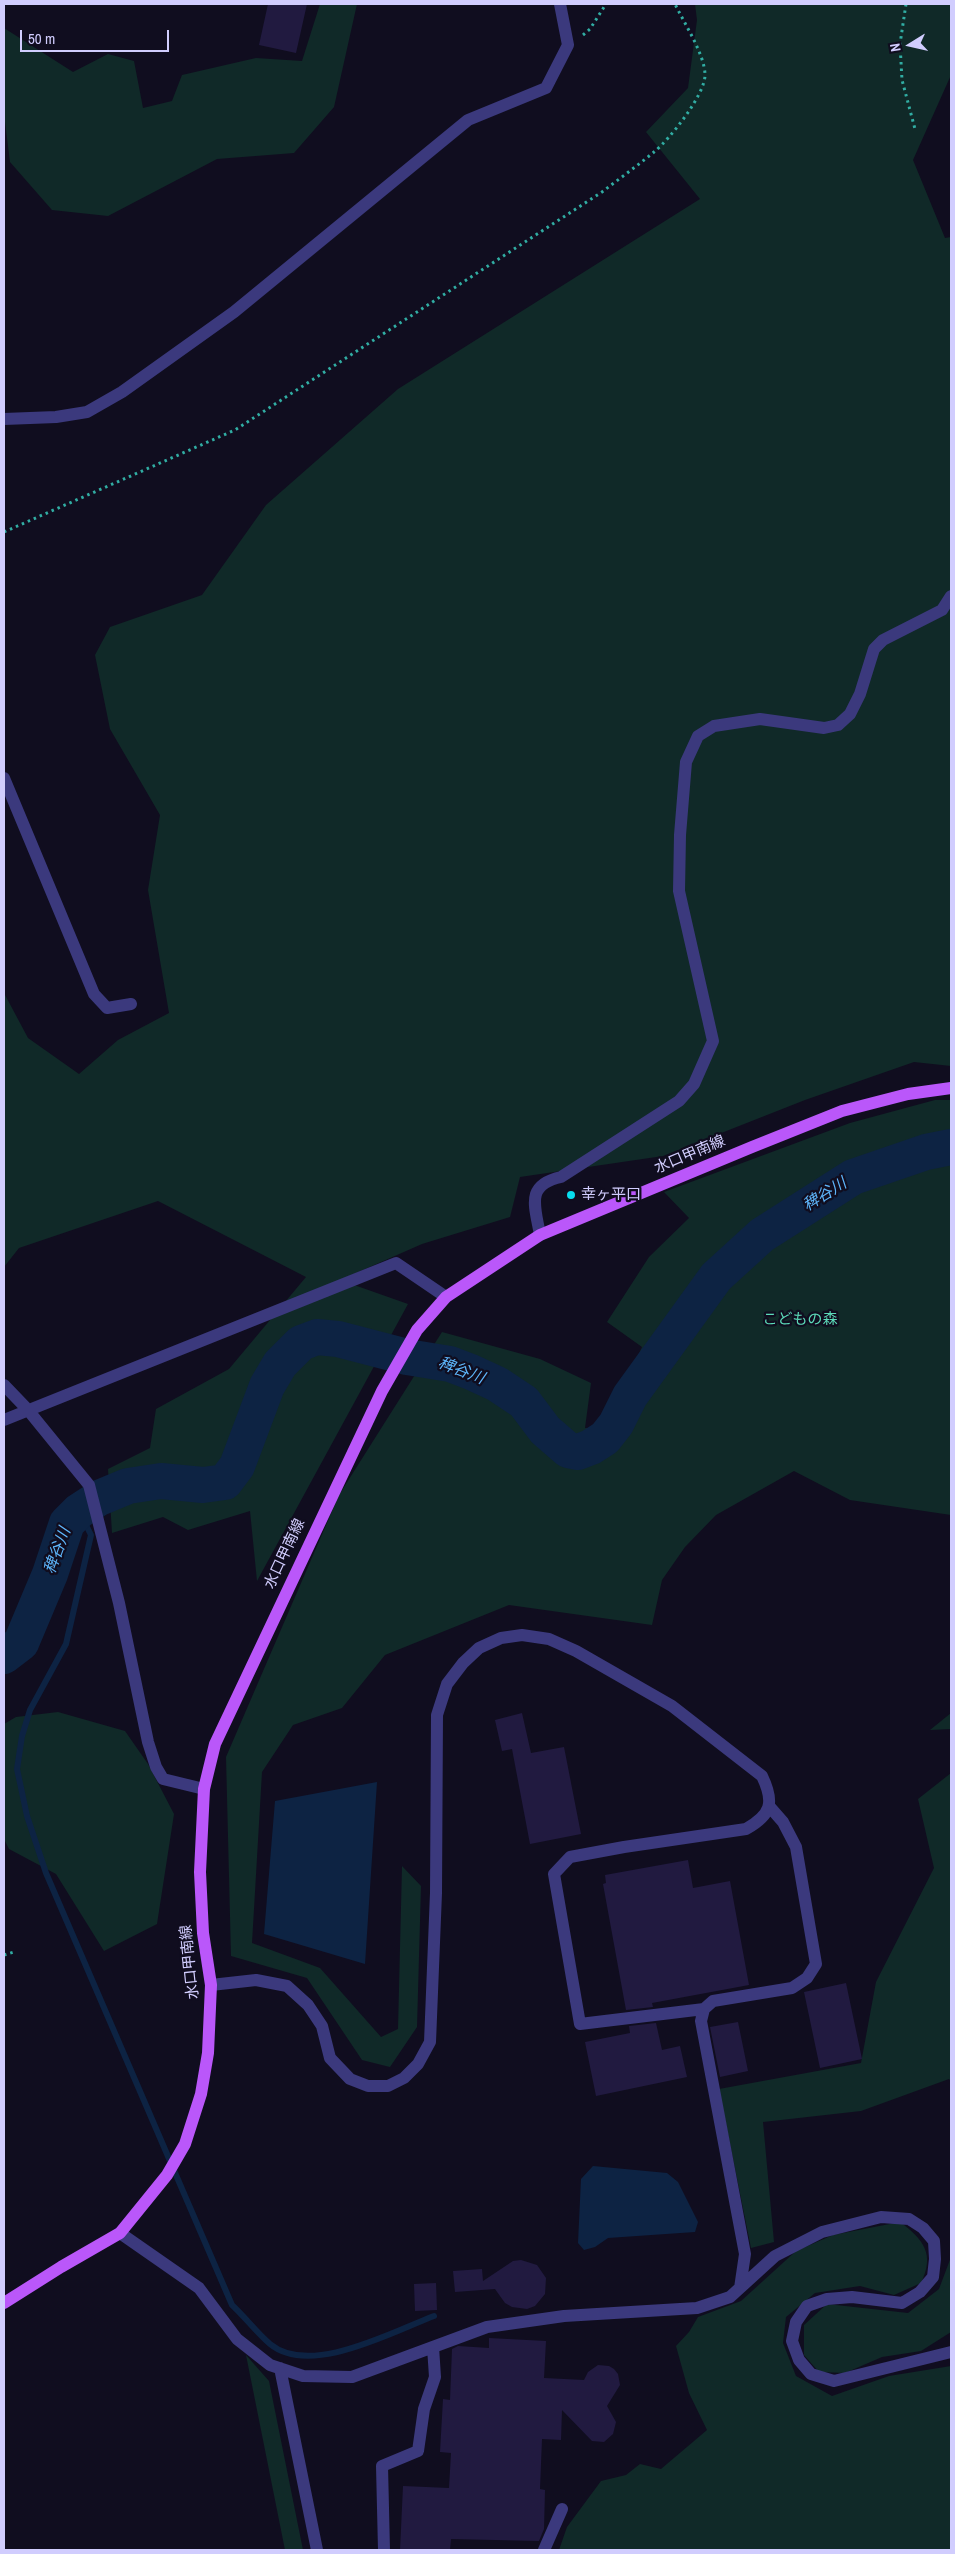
<!DOCTYPE html>
<html>
<head>
<meta charset="utf-8">
<style>
	body { margin:0 }
	#map { position:relative; width:955px; height:2554px; overflow:hidden; background:#100d1f; font-family:"Archivo Narrow",sans-serif }
	canvas { display:block }
	.frame { position:absolute; inset:0; border:5px solid #d1cdfe; pointer-events:none }
	.north { position:absolute; left:885px; top:20px; width:50px; height:50px; -webkit-text-stroke:4px #100d1f; paint-order:stroke; rotate:260deg; font-size:14px; font-weight:700; line-height:20px; text-align:center; color:#d1cdfe }
	.north::after { content:''; display:block; margin:auto; width:18px; height:22px; background:#d1cdfe; clip-path:polygon(50% 0,100% 100%,50% 72%,0 100%) }
	.scale { position:absolute; left:20px; top:30px; width:149px; height:22px; box-sizing:border-box; border:2px solid #d1cdfe; border-top:0; padding-left:6px; font-size:15px; line-height:18px; white-space:nowrap; color:#d1cdfe; -webkit-text-stroke:4px #100d1f; paint-order:stroke }
</style>
</head>
<body>
<div id="map">
<canvas width="955" height="2554"></canvas>
<div class="frame"></div>
<div class="north">N</div>
<div class="scale">50 m</div>
</div>
<script>
const c = document.querySelector('canvas').getContext('2d');
c.lineJoin = 'round';
function fillPath(path, color) {
  c.fillStyle = color;
  c.fill(path, 'evenodd');
}
function strokePath(path, color, width, dash) {
  c.strokeStyle = color;
  c.lineWidth = width;
  c.lineCap = dash ? 'butt' : 'round';
  c.setLineDash(dash || []);
  c.stroke(path);
}
function write(font, color, halo, rows, align = 'center') {
  c.font = font + ' "Archivo Narrow","Noto Sans JP",sans-serif';
  c.lineWidth = 4.5;
  c.setLineDash([]);
  c.textBaseline = 'middle';
  c.strokeStyle = halo;
  c.fillStyle = color;
  for (const [text, x, y, turn = 0] of rows) {
    c.save();
    c.translate(x, y);
    c.rotate((+turn || 0) * Math.PI / 180);
    c.textAlign = isNaN(turn) ? turn : align;
    if (halo) c.strokeText(text, 0, 0);
    c.fillText(text, 0, 0);
    c.restore();
  }
}
fillPath(new Path2D(`
	M320,4h37l-23,103 -40,46 -77,6 -109,57 -56,-6 -42,-48 -6,-48v-86l69,44 35,-18 26,7 9,47 29,-7 10,-26 74,-17 46,3z
	M695,4h256v71l-38,85 32,78 6,-1v829l-37,-4 -109,38 -142,56 -143,21 -10,40 -88,27 -82,36 68,24 -151,277 -7,-70 -62,19 -25,-13 -51,16 -4,-64 42,-21 6,-39 73,-40 77,-92 -148,-76 -139,47 -15,19v-274l24,45 51,36 39,-34 51,-27 -21,-123 12,-75 -50,-86 -15,-74 15,-28 92,-32 64,-90 132,-116 302,-190 -54,-67 42,-44 9,-68z
	M935,1100h16v415l-101,-15 -56,-29 -78,44 -31,32 -23,33 -10,45 -143,-20 -124,50 -43,53 -49,17 -31,47 -10,171 68,25 61,69 17,-8 4,-163 19,20 -4,141 -27,40 -28,-7 -55,-82 -76,-22 -5,-199 113,-262 103,-163 98,27 51,24 -6,45h19l38,-81 -35,-25 42,-65 40,-39 -25,-26 186,-69z
	M58,1712l67,19 23,33 26,50 -17,110 -53,27 -48,-77 -47,-25 -5,-10v-115l12,-7z
	M951,1713v16l-21,1z
	M951,1773v308l-2,-2 -88,32 -98,11 11,120 -23,6 -32,-159 142,-26 15,-81 58,-114 -16,-69z
	M900,2222c24,18 35,32 21,61l-27,12 -34,-9 -45,7 -29,24 -3,26 13,33 36,20 57,-20 62,-10v184h-392l8,-23 34,-46 25,-6 14,-11 21,5 46,-39 -18,-37 -13,-47 13,-14 9,-15 43,-16 55,-50 37,-16z
	M951,2257v75l-30,19 -39,6 -37,16 -26,-1 -15,-17v-30l23,-21 81,9 31,-24z
	M246,2355l23,26 34,169h-18z`), '#102928');
fillPath(new Path2D(`
	M377,1782l-12,182 -101,-30 11,-133z
	M593,2166l74,7 11,9 20,40 -3,10 -87,6 -13,9 -11,3 -6,-7 3,-64z`), '#0d2343');
strokePath(new Path2D(`
	M79,1511l12,24 -25,109 -36,66 -8,26 -5,33 10,47 19,57 186,432c13,12 25,28 38,39 40,33 122,-12 164,-28`), '#0d2343', 6);
strokePath(new Path2D(`
	M4,1656l17,-13 29,-69 17,-51 12,-12 20,-13 29,-12 33,-5 42,4 22,-3 12,-16 30,-80 13,-22 21,-21 16,-6 21,2 69,18 43,7 21,8 26,12 27,18 21,28 23,20 10,2 13,-5 14,-9 11,-14 14,-28 86,-119 46,-42 91,-58 73,-25 25,-5`), '#0d2343', 36);
fillPath(new Path2D(`
	M268,4h39l-11,49 -37,-8z
	M522,1713l9,40 33,-6 17,87 -51,10 -18,-95 -10,2 -7,-31z
	M688,1860l5,28 37,-7 19,104 -97,18 1,4 -27,3 -23,-126 3,-1 -1,-8z
	M846,1983l16,76 -42,9 -16,-76z
	M738,2022l10,49 -28,6 -10,-50z
	M656,2023l6,27 18,-4 7,31 -91,19 -11,-54 45,-9 -1,-7z
	M521,2260l16,5 9,13 -1,16 -10,12 -8,3 -15,-2 -7,-4 -10,-14 -40,3 -2,-21 29,-2 1,12 30,-20z
	M436,2283l1,27 -22,1 -1,-27z
	M489,2338l57,3 -2,37 40,2 4,-8 10,-7 11,1 5,3 4,5 2,11 -13,21 9,16 -3,12 -9,8 -12,-1 -30,-31 -1,30 -19,-1 -2,50 5,1 -1,39 -5,12 -88,-2 -1,11h-50l3,-64 46,2 2,-35 -11,-1 3,-53 7,1 2,-51 6,-3 31,2z`), '#211a40');
strokePath(new Path2D(`
	M906,4l-6,40 2,36 13,49
	M583,35l7,-6 16,-25
	M4,532l231,-102 367,-238c17,-13 35,-26 52,-40 15,-12 52,-58 51,-78 -1,-21 -21,-51 -30,-70
	M4,1955l10,-3`), '#31ada3', 3, [2.5, 4]);
strokePath(new Path2D(`
	M4,419l52,-2 31,-5 35,-20 112,-80 234,-192 78,-32 22,-43 -8,-41
	M4,778l90,216 13,14 24,-4
	M540,1235c-5,-29 -15,-50 21,-58l118,-76 15,-17 19,-43 -34,-150 1,-56 6,-73 12,-26 16,-10 46,-7 64,9 14,-3 12,-11 10,-20 14,-45 9,-9 59,-30 9,-14
	M4,1385l24,25 61,75 30,118 29,139 8,25 7,12 41,10
	M4,1420l392,-157 50,34
	M211,1985l45,-5 31,6 21,19 14,21 8,32 20,21 18,7h20l16,-8 14,-14 12,-22 6,-149 1,-178 10,-31 16,-21 16,-15 22,-10 21,-3 27,4 27,12 96,55 90,70c13,27 9,39 -16,53l-122,18 -54,10 -16,17 26,150 124,-15
	M120,2233l79,55 38,51 33,26 33,11 49,1 135,-50 77,-11 133,-8 33,-11 45,-41 47,-24 59,-15 28,2 14,9 11,13 1,18 -2,18 -13,15 -18,11 -50,-6 -25,2 -20,7 -11,16 -4,19 7,19 12,14 23,7 117,-29
	M740,2288l5,-34 -44,-233 3,-12 9,-8 79,-13 15,-10 9,-14 -20,-117 -13,-25 -14,-16
	M280,2368l37,182
	M384,2550l-2,-84 36,-15 6,-42 11,-32 -2,-30
	M544,2550l18,-41`), '#3b397d', 12);
strokePath(new Path2D(`
	M4,2303l57,-36 59,-34 47,-58 18,-31 16,-50 7,-41 3,-68 -8,-52 -3,-61 4,-83 11,-45 167,-353 35,-61 29,-33 94,-62 212,-88 90,-36 66,-17 43,-6`), '#ba57fa', 12);
for (const [x, y, r, color] of [
	[571,1195,5,"#07ddef"]
]) {
  const dot = new Path2D();
  dot.arc(x, y, r, 0, 2 * Math.PI);
  c.fillStyle = color;
  c.fill(dot);
  strokePath(dot, '#100d1f', 2);
}
write('15px', '#d1cdfe', '#100d1f', [
	["水口甲南線",690,1155,-23],
	["水口甲南線",285,1554,-65],
	["水口甲南線",190,1962,-96]
]);
write('15px', '#d1cdfe', '#100d1f', [
	["幸ヶ平口",581,1195]
], 'left');
write('15px', '#5cdbb9', '#100d1f', [
	["こどもの森",800,1320]
]);
write('italic 16px', '#5eb5fa', '#100d1f', [
	["稗谷川",825,1195,-32],
	["稗谷川",461,1371,21],
	["稗谷川",58,1551,-70]
]);
</script>
</body>
</html>
